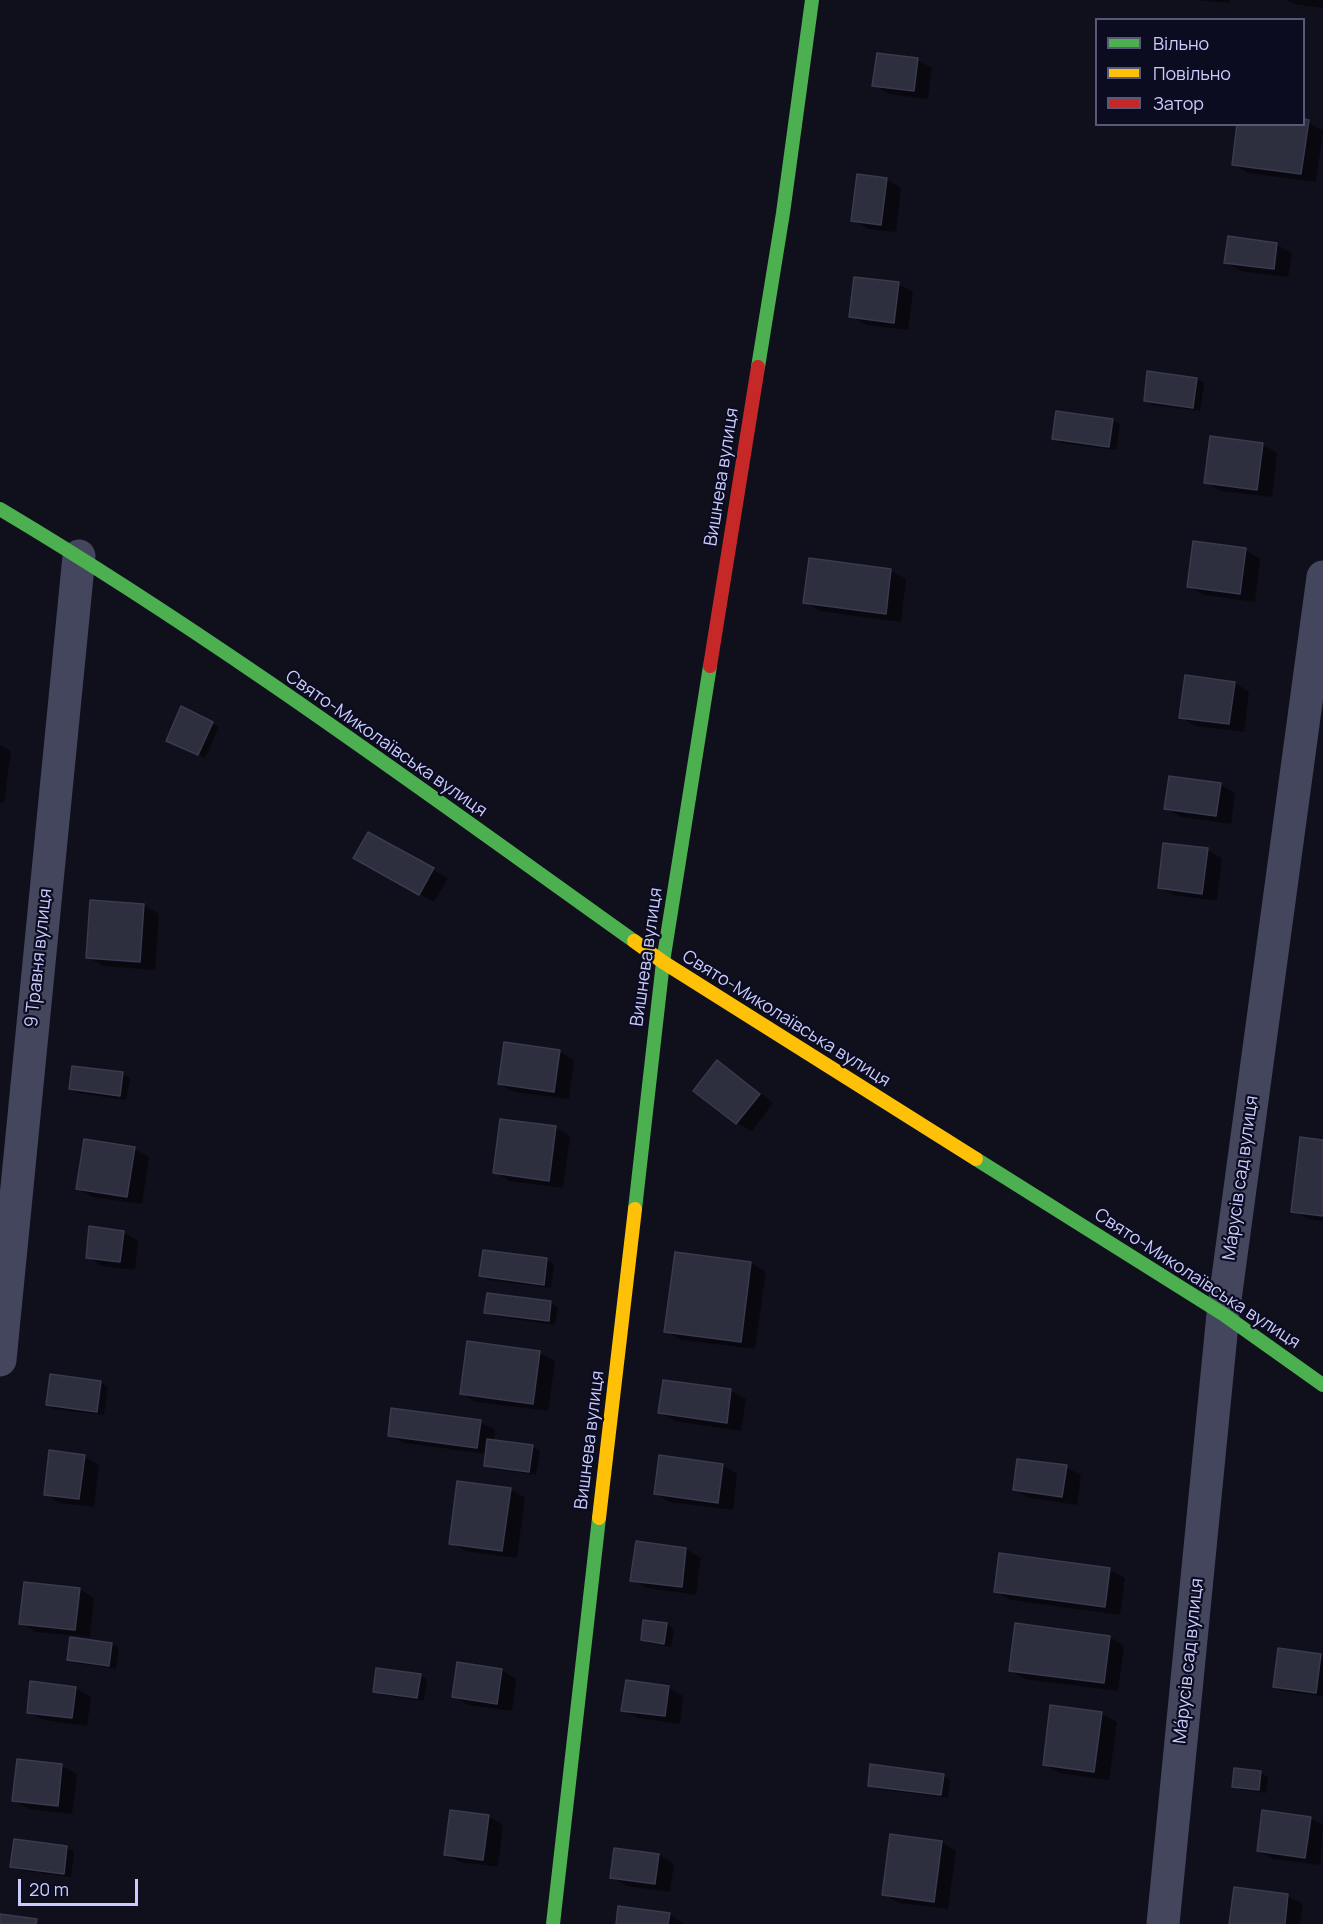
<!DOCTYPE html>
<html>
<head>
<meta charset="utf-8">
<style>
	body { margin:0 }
	#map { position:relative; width:1323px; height:1924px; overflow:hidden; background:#10101c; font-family:Manrope,sans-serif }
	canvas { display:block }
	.legend { position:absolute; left:1095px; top:18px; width:210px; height:108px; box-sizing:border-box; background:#0c0c20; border:2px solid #585979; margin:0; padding:8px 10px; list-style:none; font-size:18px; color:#caccff }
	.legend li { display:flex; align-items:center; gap:12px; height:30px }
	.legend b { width:30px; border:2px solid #585979 }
	.scale { position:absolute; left:18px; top:1879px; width:120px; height:27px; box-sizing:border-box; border:3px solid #caccff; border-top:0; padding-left:8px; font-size:18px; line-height:21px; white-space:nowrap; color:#caccff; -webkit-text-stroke:4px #0c0c20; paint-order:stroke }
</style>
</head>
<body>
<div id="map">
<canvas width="1323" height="1924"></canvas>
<ul class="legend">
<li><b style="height:8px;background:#4caf50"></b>Вільно</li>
<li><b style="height:8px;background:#ffc107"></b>Повільно</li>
<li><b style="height:8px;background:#c62828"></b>Затор</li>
</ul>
<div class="scale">20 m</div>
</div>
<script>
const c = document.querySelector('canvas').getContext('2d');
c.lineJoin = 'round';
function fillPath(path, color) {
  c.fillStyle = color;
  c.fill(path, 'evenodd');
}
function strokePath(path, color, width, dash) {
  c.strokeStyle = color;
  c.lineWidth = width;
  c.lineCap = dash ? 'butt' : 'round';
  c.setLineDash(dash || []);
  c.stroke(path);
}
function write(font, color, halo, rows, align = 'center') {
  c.font = font + ' Manrope,sans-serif';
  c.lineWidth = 4.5;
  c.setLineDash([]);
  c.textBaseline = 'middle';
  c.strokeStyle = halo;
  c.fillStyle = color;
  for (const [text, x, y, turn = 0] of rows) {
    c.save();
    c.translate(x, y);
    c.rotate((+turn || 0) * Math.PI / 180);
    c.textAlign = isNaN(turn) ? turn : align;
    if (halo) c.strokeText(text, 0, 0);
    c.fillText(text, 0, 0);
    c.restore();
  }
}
fillPath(new Path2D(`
	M1194,0h36v3z
	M1286,0h37v8l-29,-4z
	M917,60l15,8 -4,31 -39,-5 -15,-9z
	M1304,121l19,9 -7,52 -68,-9 -15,-9 71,-40z
	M886,179l15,9 -5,44 -28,-3 -15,-9z
	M1277,245l15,8 -4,24 -47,-6 -15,-8z
	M898,284l15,8 -5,38 -42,-5 -15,-9z
	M1197,379l7,4 -4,28 -48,-6 -7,-4z
	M1113,420l7,4 -4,26 -55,-7 -7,-5z
	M1262,444l15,9 -5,44 -51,-6 -15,-9z
	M1245,550l15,9 -5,43 -51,-7 -15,-9z
	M810,560l81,11 15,8 -5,43 -81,-11 -15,-9z
	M1235,683l14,9 -5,40 -49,-6 -14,-9z
	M212,723l7,4 -14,31 -30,-14z
	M0,745l11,6 -7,52h-4z
	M1220,784l15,9 -4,31 -50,-7 -15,-9z
	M369,834l79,44 -14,24 -79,-44z
	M1207,850l15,8 -5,43 -43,-6 -14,-8z
	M92,902l52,3 15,9 -4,56 -52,-4 -15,-9z
	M559,1051l15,9 -5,39 -55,-7 -15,-8z
	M718,1062l14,9 41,32 -21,28 -15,-8 -42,-32z
	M122,1074l8,4 -4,22 -48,-7 -8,-4z
	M556,1128l14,8 -7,52 -54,-7 -14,-9z
	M1323,1141v80l-15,-2 -15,-8z
	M134,1149l15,8 -7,47 -50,-7 -14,-8z
	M123,1232l15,9 -3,29 -33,-4 -15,-9z
	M547,1260l7,4 -3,24 -63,-8 -7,-4z
	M751,1263l15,9 -11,77 -74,-9 -15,-9z
	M550,1303l8,4 -3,18 -62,-9 -7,-4z
	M468,1343l72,10 15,8 -7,50 -72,-9 -15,-9z
	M100,1382l8,5 -4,28 -50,-6 -7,-4z
	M731,1391l15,8 -5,32 -66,-10 -15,-8z
	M480,1422l15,8 -1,12 39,5 7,4 -4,24 -44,-6 -7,-4 2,-11 -83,-11 -15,-8z
	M84,1456l15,9 -5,42 -34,-4 -15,-9z
	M723,1465l14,9 -4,36 -63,-8 -15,-8z
	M1066,1467l15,8 -4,30 -47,-7 -15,-8z
	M510,1489l15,9 -8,60 -51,-7 -15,-8z
	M637,1543l49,6 15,9 -5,37 -49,-7 -15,-8z
	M1001,1555l109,15 15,8 -5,37 -109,-15 -15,-8z
	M79,1589l15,9 -4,39 -54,-5 -15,-9z
	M667,1624l7,5 -3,18 -22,-4 -7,-4z
	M1110,1637l14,9 -6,45 -93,-12 -15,-9z
	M72,1639l40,5 7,4 -3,21 -40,-6 -7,-4z
	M1320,1656l3,1v39l-42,-5 -7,-4z
	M501,1670l15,9 -4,32 -44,-6 -15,-9z
	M420,1675l7,4 -3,22 -42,-6 -7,-4z
	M668,1687l15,9 -3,28 -42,-6 -15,-8z
	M76,1688l15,9 -4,29 -44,-6 -15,-8z
	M1102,1714l15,8 -8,58 -50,-7 -14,-9z
	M62,1766l15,8 -5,40 -43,-5 -15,-8z
	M1235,1770l26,3 7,4 -2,16 -25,-3 -7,-4z
	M943,1776l7,4 -2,18 -72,-9 -7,-4z
	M488,1816l15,9 -5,42 -38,-5 -15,-8z
	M1311,1818l12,7 -3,40 -47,-6 -15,-8z
	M15,1841l52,7 7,4 -3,25 -52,-7 -7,-4z
	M941,1842l15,9 -8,58 -49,-6 -15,-9z
	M659,1855l15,9 -4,28 -43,-6 -15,-9z
	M1235,1889l53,7 15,8 -3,20h-69z
	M669,1914l15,10h-67z`), '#0007');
const building = new Path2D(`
	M877,53l41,5 -4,33 -42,-5z
	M1304,119l5,1 -8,54 -69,-9 5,-41h67z
	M857,174l30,4 -6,47 -30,-4z
	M1228,236l49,7 -3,26 -50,-6z
	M854,277l45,5 -5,41 -45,-6z
	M1147,371l50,7 -4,30 -49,-7z
	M1056,411l57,8 -4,28 -57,-8z
	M1210,436l53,7 -6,47 -53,-7z
	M1193,541l53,7 -6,46 -53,-7z
	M809,558l82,11 -5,45 -83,-11z
	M1185,675l50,7 -6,42 -50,-6z
	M181,706l32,16 -15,33 -32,-14z
	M1169,776l52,7 -5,33 -52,-7z
	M368,832l66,36 -15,27 -66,-37z
	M1163,843l45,5 -6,46 -44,-6z
	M90,900l54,4 -4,58 -54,-4z
	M504,1042l56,8 -6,42 -56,-8z
	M717,1060l43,34 -24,30 -43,-33z
	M72,1066l51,6 -3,24 -51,-7z
	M500,1119l56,7 -7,55 -56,-8z
	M1300,1137l23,3v76l-32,-4z
	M84,1139l51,8 -8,50 -51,-8z
	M89,1226l35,5 -4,31 -34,-4z
	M483,1250l64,8 -3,27 -65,-9z
	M675,1252l76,10 -10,80 -77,-10z
	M487,1293l64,8 -2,20 -65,-8z
	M467,1341l73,10 -7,53 -73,-10z
	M50,1374l51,7 -4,31 -51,-7z
	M663,1380l68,9 -4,34 -69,-10z
	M391,1408l90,12 -4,28 -89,-12z
	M487,1439l46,6 -4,27 -45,-6z
	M49,1450l36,5 -6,44 -35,-4z
	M659,1455l64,9 -5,39 -64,-9z
	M1017,1459l50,6 -5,32 -49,-7z
	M457,1481l54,7 -9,63 -53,-7z
	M636,1541l50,7 -4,39 -52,-6z
	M999,1553l111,15 -5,39 -111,-15z
	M24,1582l56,6 -5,42 -56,-6z
	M643,1620l24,3 -3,21 -23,-4z
	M1015,1623l95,13 -6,47 -95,-12z
	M70,1637l42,6 -3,23 -42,-6z
	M1278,1648l43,6 -5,39 -43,-6z
	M457,1662l45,7 -5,35 -45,-7z
	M376,1668l45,6 -4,24 -44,-6z
	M626,1680l43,6 -4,30 -44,-5z
	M30,1681l46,6 -4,31 -45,-5z
	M1050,1705l52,7 -8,60 -51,-7z
	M17,1759l45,5 -4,42 -46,-5z
	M870,1764l74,10 -3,21 -73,-9z
	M1234,1768l27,3 -2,19 -27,-3z
	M450,1810l39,5 -6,45 -39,-5z
	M1262,1810l49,7 -6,41 -48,-7z
	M890,1834l52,7 -8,61 -52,-7z
	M14,1839l53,7 -3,28 -54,-7z
	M614,1848l45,6 -4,30 -45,-6z
	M1234,1887l54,7 -3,30h-56z
	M618,1906l52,7 -2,11h-52z
	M0,1914l37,5 -1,5h-36z`);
fillPath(building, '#2d2e3e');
strokePath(building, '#3a3a50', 1.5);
strokePath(new Path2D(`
	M0,1360l79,-804
	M1163,1924l60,-610 100,-737`), '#44465d', 33);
strokePath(new Path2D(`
	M758,367l25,-154 29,-213
	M0,509c220,131 426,284 634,432
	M976,1159l247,155 100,71
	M635,1209l28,-247 47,-296
	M553,1924l46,-406`), '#4caf50', 14);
strokePath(new Path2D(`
	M634,941l29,21 313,197
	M599,1518l36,-309`), '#ffc107', 14);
strokePath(new Path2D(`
	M710,666l48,-299`), '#c62828', 14);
write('18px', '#caccff', '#0c0c20', [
	["Вишнева вулиця",722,477,-81],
	["Свято-Миколаївська вулиця",386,744,35],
	["Вишнева вулиця",647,957,-82],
	["9 Травня вулиця",39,958,-84],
	["Свято-Миколаївська вулиця",786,1019,32],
	["Мáрусів сад вулиця",1241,1178,-82],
	["Свято-Миколаївська вулиця",1197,1279,33],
	["Вишнева вулиця",590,1440,-83],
	["Мáрусів сад вулиця",1189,1661,-84]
]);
</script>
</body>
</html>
